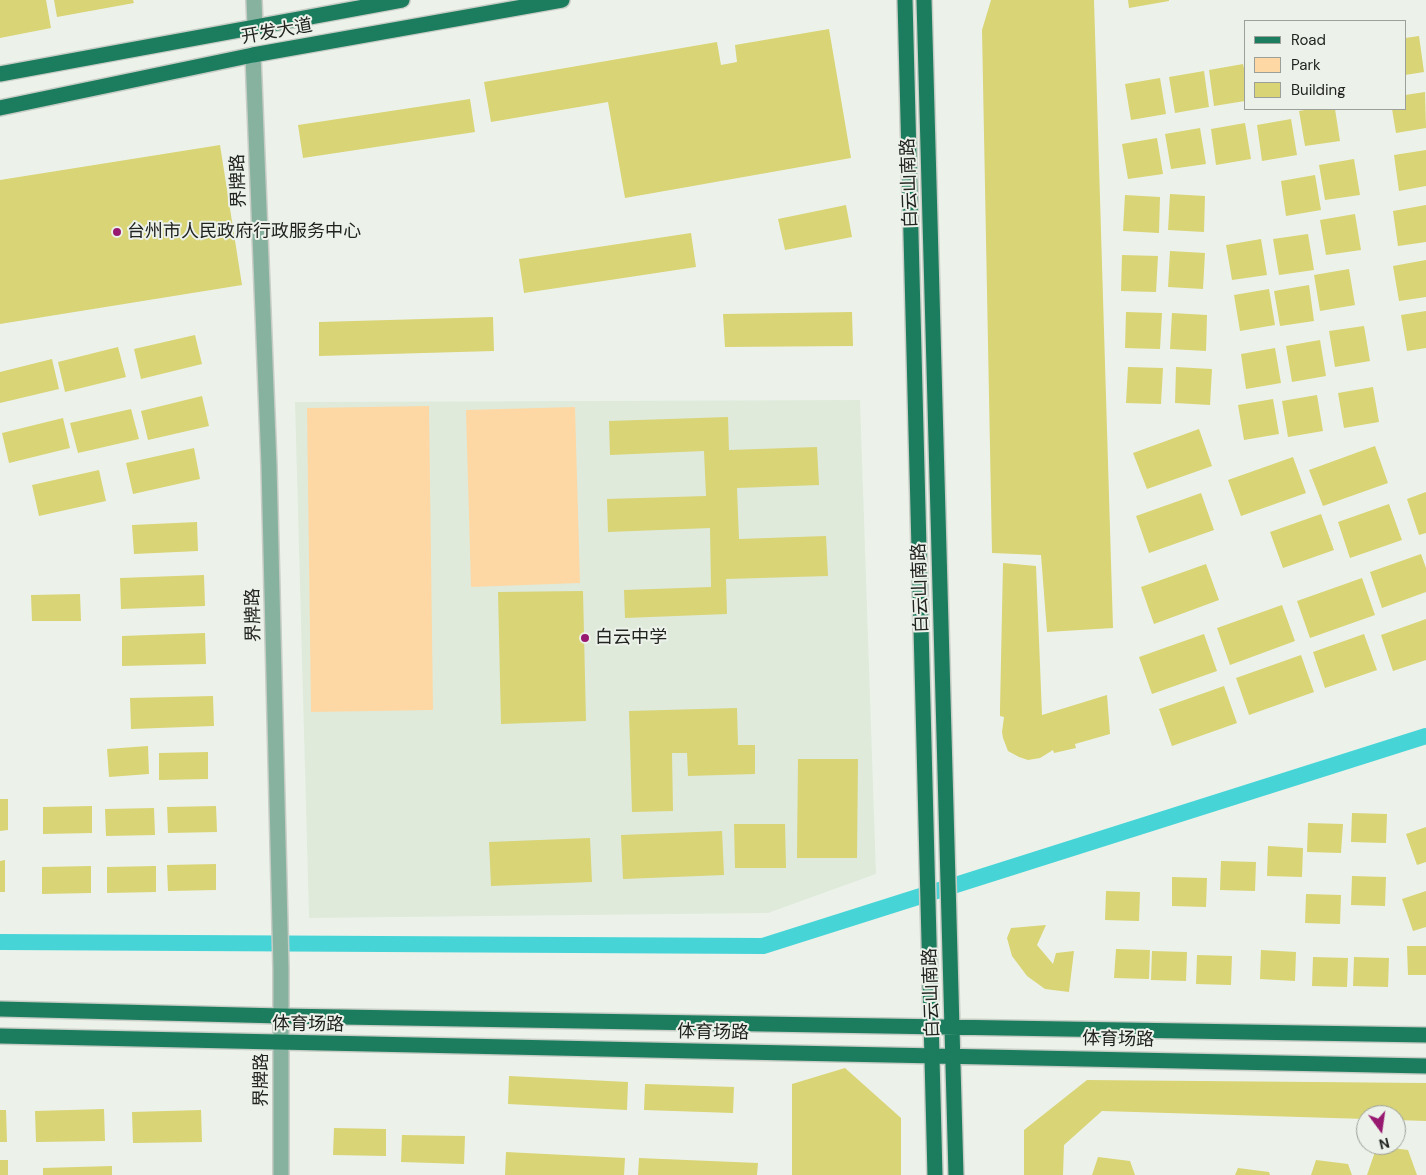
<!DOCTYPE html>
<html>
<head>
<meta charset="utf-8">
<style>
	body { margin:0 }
	#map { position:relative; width:1426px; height:1175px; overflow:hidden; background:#ecf2ea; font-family:"DM Sans",sans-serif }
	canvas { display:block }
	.legend { position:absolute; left:1244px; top:20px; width:162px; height:90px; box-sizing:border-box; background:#ecf2ea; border:1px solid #9ba09a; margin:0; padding:6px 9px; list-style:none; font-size:15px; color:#222421 }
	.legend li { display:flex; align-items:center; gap:10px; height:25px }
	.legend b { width:25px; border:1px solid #9ba09a }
	.north { position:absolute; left:1356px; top:1105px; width:50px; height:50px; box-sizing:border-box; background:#ecf2ea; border:1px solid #9ba09a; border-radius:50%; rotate:166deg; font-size:14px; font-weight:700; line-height:20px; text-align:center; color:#222421 }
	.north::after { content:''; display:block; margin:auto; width:18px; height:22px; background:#981970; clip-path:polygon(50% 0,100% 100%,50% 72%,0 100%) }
</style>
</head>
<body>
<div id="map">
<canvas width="1426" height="1175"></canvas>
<ul class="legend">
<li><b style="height:6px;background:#1b7d5e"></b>Road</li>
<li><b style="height:14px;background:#fdd8a4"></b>Park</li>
<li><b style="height:14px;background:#d9d475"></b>Building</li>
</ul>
<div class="north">N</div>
</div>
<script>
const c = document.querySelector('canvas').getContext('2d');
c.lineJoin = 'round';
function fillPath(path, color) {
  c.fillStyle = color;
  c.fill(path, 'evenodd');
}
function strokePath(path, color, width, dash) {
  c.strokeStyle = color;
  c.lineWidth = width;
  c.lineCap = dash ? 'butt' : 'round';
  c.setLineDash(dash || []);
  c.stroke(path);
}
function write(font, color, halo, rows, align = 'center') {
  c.font = font + ' "DM Sans","Noto Sans SC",sans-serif';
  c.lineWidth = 4;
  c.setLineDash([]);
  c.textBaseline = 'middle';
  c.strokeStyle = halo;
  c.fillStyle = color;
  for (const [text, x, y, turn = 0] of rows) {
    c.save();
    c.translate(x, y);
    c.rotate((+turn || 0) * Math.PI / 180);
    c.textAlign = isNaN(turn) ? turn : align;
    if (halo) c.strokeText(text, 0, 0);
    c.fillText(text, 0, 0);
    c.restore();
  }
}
fillPath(new Path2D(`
	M860,400l16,474 -108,39 -459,5 -14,-516z`), '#dfeadb');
fillPath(new Path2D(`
	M429,406l4,304 -122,2 -4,-304z
	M575,407l5,176 -109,4 -5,-177z`), '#fdd8a4');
strokePath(new Path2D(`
	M0,942l763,4 663,-210`), '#47d4d6', 16);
fillPath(new Path2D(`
	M0,0h46l5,28 -51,10z
	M54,0h79l1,3 -77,14z
	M991,0h103l19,628 -66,4 -6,-77 -49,-2 -10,-523z
	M1128,0h41v1l-40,7z
	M829,29l22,129 -226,40 -17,-96 -117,20 -7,-40 233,-40 4,23 16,-3 -2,-17z
	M1419,36l5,36 -19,3v-37z
	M1243,64l2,9v28l-31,5 -5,-36z
	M1204,71l5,36 -34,6 -6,-36z
	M1160,78l6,36 -35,6 -6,-36z
	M1425,92l1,36 -30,5 -4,-24h13v-14z
	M470,99l5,33 -172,26 -5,-33z
	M1311,109h24l5,32 -35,5 -6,-35z
	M1291,119l6,36 -35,6 -5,-36z
	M1245,123l6,36 -35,6 -5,-36z
	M1200,128l6,36 -35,5 -6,-35z
	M1157,138l6,36 -35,5 -6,-35z
	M220,145l22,140 -242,39v-144z
	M1426,150v36l-27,5 -5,-36z
	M1354,159l6,36 -35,5 -6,-35z
	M1315,175l6,35 -35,6 -5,-35z
	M1170,194l35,2 -1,36 -36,-2z
	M1125,195l35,2 -1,36 -36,-2z
	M846,205l6,32 -67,13 -7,-31z
	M1426,205v37l-28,4 -5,-35z
	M1355,214l6,36 -35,5 -6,-35z
	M691,233l5,34 -172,26 -5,-34z
	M1308,234l6,36 -35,5 -6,-36z
	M1261,239l6,36 -35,5 -6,-35z
	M1170,251l35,2 -2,36 -35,-2z
	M1122,255l36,1 -2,36 -35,-1z
	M1426,260v37l-27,4 -6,-35z
	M1349,269l6,36 -35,6 -6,-36z
	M1309,285l5,36 -34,5 -6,-35z
	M1269,289l6,36 -35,6 -6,-36z
	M1426,311v37l-19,3 -6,-36z
	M852,312l1,34 -128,1 -2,-33z
	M1126,312l36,1 -2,36 -35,-1z
	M1172,313l35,2 -1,36 -36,-2z
	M493,317l1,34 -175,5v-34z
	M1364,326l6,35 -35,6 -6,-36z
	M195,335l7,29 -61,15 -7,-30z
	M1320,340l6,36 -34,6 -6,-36z
	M118,347l8,30 -61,15 -7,-30z
	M1275,348l6,35 -35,6 -5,-35z
	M52,359l7,30 -59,14v-31z
	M1128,367l35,1 -2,36 -35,-1z
	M1176,367l36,2 -2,36 -35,-2z
	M1373,387l6,35 -35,6 -6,-35z
	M1317,395l6,36 -35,6 -6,-36z
	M202,396l7,30 -61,14 -7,-29z
	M1273,399l6,35 -35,6 -6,-35z
	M131,409l8,30 -61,14 -8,-30z
	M728,417l1,33 88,-3 2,38 -82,3 2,51 87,-3 2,40 -102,3 1,35 -102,4 -1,-28 87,-3 -1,-59 -102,4 -1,-33 99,-3 -2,-45 -94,4 -1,-34z
	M63,418l7,30 -61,15 -7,-30z
	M1199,429l13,37 -65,23 -14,-36z
	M1375,446l13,37 -65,23 -14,-36z
	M194,448l6,31 -67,15 -7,-31z
	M1293,457l13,36 -65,23 -13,-36z
	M99,470l7,31 -67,15 -7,-31z
	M1426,492v41l-7,2 -12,-36z
	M1201,493l13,37 -65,23 -13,-37z
	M1389,504l13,36 -52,18 -12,-36z
	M1321,514l13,36 -51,18 -13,-36z
	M197,522l1,29 -64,3 -2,-29z
	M1421,554l5,14v24l-44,16 -12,-36z
	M1003,563l33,3 6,149 65,-20 3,39 -35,10 1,4 -22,5 -1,-3 -13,8 -12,2 -9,-3 -11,-6 -5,-13 -1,-6 2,-15 -4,-1v-7z
	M1206,564l13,36 -65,24 -13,-37z
	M204,575l1,31 -84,3 -1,-31z
	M1362,578l13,37 -65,23 -13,-37z
	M583,591l3,130 -85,3 -3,-132z
	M80,594l1,27h-49l-1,-26z
	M1282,605l13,36 -65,24 -13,-37z
	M1426,619v41l-33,11 -12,-36z
	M205,633l1,31 -84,2v-30z
	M1204,634l13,37 -65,23 -13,-37z
	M1364,634l13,36 -52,18 -12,-36z
	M1301,655l13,37 -65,23 -13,-37z
	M1224,686l13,37 -65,23 -13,-37z
	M213,696l1,30 -83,3 -1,-31z
	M737,708l1,37h17v29l-67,2 -1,-23h-15l1,58 -41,1 -3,-101z
	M148,746l1,28 -40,3 -2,-28z
	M208,752v27l-49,1v-27z
	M798,759h60l-1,99h-60z
	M0,799h8v31l-8,1z
	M92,806v27l-49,1v-27z
	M216,806l1,26 -49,1 -1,-26z
	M154,808l1,27 -49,1 -1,-27z
	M1352,813l35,1 -1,29 -35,-1z
	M1308,823l35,1 -2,29 -34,-1z
	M734,824h51l1,44h-51z
	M1426,827v35l-9,3 -11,-31z
	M722,831l2,44 -101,4 -2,-44z
	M590,838l2,44 -101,4 -2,-44z
	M1268,846l35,2 -1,29 -35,-1z
	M5,860v32h-5v-31z
	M1221,861l35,1 -1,29 -35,-1z
	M216,864v26l-48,1 -1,-26z
	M91,866v27l-49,1v-27z
	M156,866v26l-49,1v-26z
	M1352,876l34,1 -1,29 -34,-1z
	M1172,877l35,1 -1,29 -34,-1z
	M1106,891l34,1 -1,29 -34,-1z
	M1426,891v36l-13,4 -11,-32z
	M1306,894l35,1 -1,29 -35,-1z
	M1046,925l-9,20 16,19 3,-11 18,-2 -5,41 -24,-3 -18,-13 -15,-20 -5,-18 4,-10z
	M1407,946h19v29h-18z
	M1116,949l34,1 -1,29 -35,-1z
	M1261,950l35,2 -1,29 -35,-2z
	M1152,951l35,1 -1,29 -35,-1z
	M1197,955l35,1 -1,29 -35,-1z
	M1313,957l35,1 -1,29 -35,-1z
	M1354,957l35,1 -1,29 -35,-1z
	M845,1068l56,50v57h-109v-91z
	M509,1076l119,6 -1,28 -119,-6z
	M1087,1080l339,3v38l-30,-1v-5h-30v4l-264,-8 -38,34 -1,30h-39v-45z
	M645,1084l89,3 -1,26 -89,-3z
	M104,1109l1,32 -69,1 -1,-31z
	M0,1110h6l1,32h-7z
	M201,1110l1,32 -69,1 -1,-31z
	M334,1128l52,1v27l-53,-1z
	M402,1135l63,1 -1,28 -63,-2z
	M1377,1146l31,4 9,25h-50z
	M506,1152l119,6 -1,17h-119z
	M1098,1157l32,4 5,14h-43z
	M639,1158l119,5 -1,12h-119z
	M0,1160h8v15h-8z
	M1316,1160l32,4 4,11h-41z
	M112,1166v9h-69v-7z
	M1238,1168l31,4 1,3h-35z`), '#d9d475');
const minor = new Path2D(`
	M254,0l1,26
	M253,55l16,411 12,502v207`);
const major = new Path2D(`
	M905,0l30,1175
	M924,0l32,1175
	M0,74l402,-74
	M0,108l253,-53 309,-55
	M0,1009l281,7 1145,19
	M0,1036c475,12 951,19 1426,30`);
strokePath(minor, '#c8cdc6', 18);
strokePath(major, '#c8cdc6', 18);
strokePath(minor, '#88b2a0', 15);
strokePath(major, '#1b7d5e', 15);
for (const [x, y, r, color] of [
	[117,232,5,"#981970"],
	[585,638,5,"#981970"]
]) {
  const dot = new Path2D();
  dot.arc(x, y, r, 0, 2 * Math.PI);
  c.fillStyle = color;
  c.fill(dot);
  strokePath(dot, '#ecf2ea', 2);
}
write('18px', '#222421', '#ecf2ea', [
	["开发大道",277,32,-10],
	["界牌路",239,181,-92],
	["白云山南路",910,183,-92],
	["白云山南路",921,588,-92],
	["界牌路",254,615,-91],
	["白云山南路",932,993,-92],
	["体育场路",308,1025,1],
	["体育场路",713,1033,1],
	["体育场路",1118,1040,1],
	["界牌路",262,1080,-90]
]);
write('18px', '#222421', '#ecf2ea', [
	["台州市人民政府行政服务中心",127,232],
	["白云中学",595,638]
], 'left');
</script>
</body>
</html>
